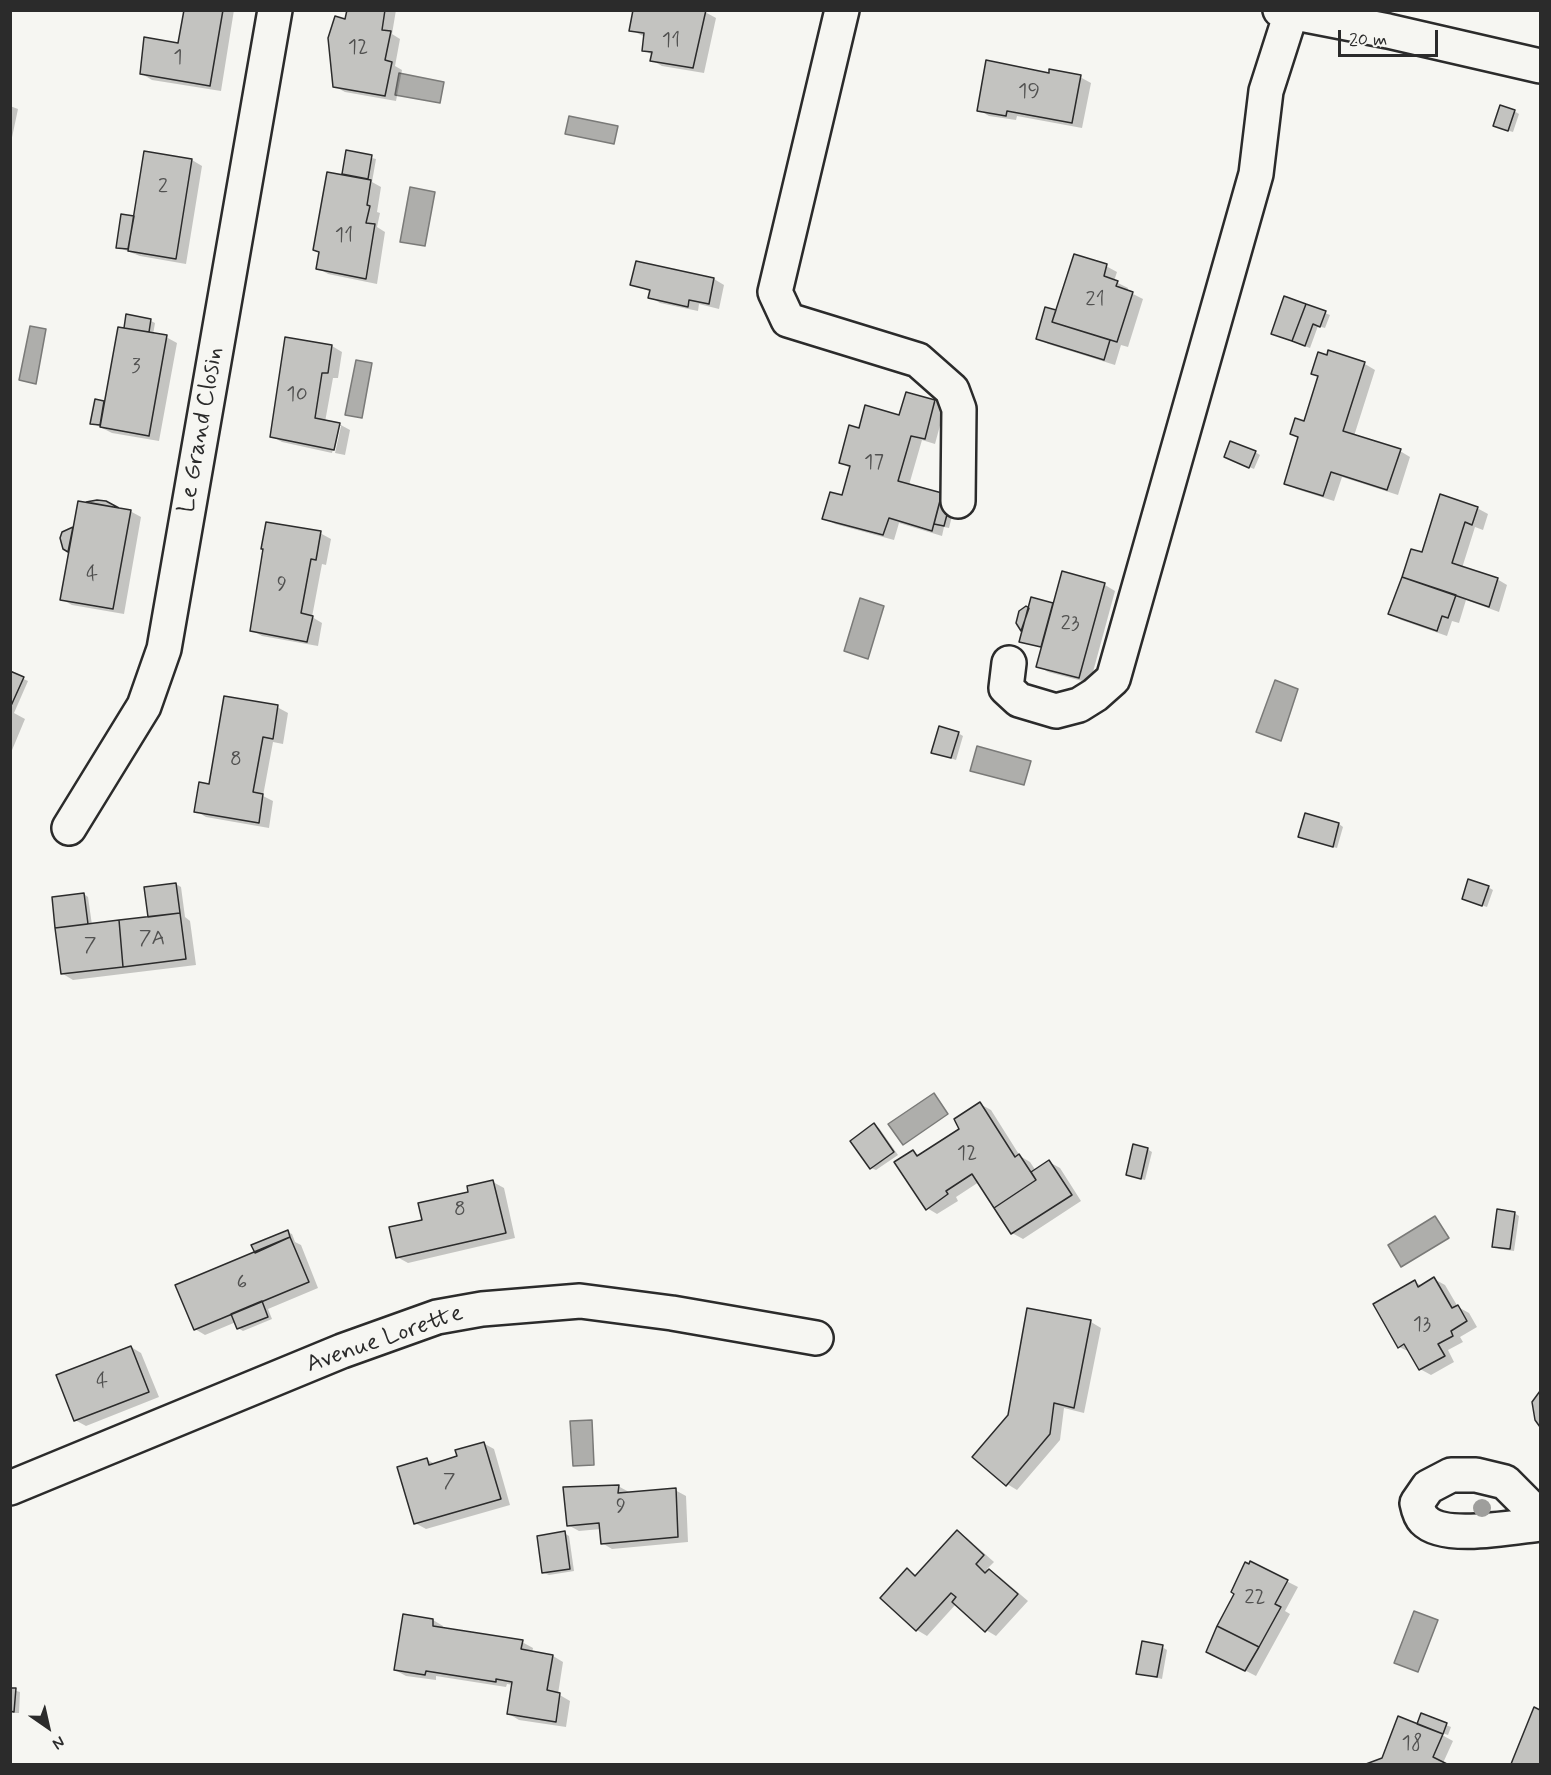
<!DOCTYPE html>
<html>
<head>
<meta charset="utf-8">
<style>
	body { margin:0 }
	#map { position:relative; width:1551px; height:1775px; overflow:hidden; background:#f6f6f2; font-family:Mynerve,sans-serif }
	canvas { display:block }
	.frame { position:absolute; inset:0; border:12px solid #2b2b2b; pointer-events:none }
	.north { position:absolute; left:18px; top:1697px; width:60px; height:60px; -webkit-text-stroke:4px #f6f6f2; paint-order:stroke; rotate:146deg; font-size:16px; font-weight:700; line-height:24px; text-align:center; color:#2b2b2b }
	.north::after { content:''; display:block; margin:auto; width:21px; height:27px; background:#2b2b2b; clip-path:polygon(50% 0,100% 100%,50% 72%,0 100%) }
	.scale { position:absolute; left:1338px; top:30px; width:100px; height:27px; box-sizing:border-box; border:3px solid #2b2b2b; border-top:0; padding-left:8px; font-size:18px; line-height:21px; white-space:nowrap; color:#2b2b2b; -webkit-text-stroke:4px #f6f6f2; paint-order:stroke }
</style>
</head>
<body>
<div id="map">
<canvas width="1551" height="1775"></canvas>
<div class="frame"></div>
<div class="north">N</div>
<div class="scale">20 m</div>
</div>
<script>
const c = document.querySelector('canvas').getContext('2d');
c.lineJoin = 'round';
function fillPath(path, color) {
  c.fillStyle = color;
  c.fill(path, 'evenodd');
}
function strokePath(path, color, width, dash) {
  c.strokeStyle = color;
  c.lineWidth = width;
  c.lineCap = dash ? 'butt' : 'round';
  c.setLineDash(dash || []);
  c.stroke(path);
}
function write(font, color, halo, rows, align = 'center') {
  c.font = font + ' Mynerve,sans-serif';
  c.lineWidth = 6;
  c.setLineDash([]);
  c.textBaseline = 'middle';
  c.strokeStyle = halo;
  c.fillStyle = color;
  for (const [text, x, y, turn = 0] of rows) {
    c.save();
    c.translate(x, y);
    c.rotate((+turn || 0) * Math.PI / 180);
    c.textAlign = isNaN(turn) ? turn : align;
    if (halo) c.strokeText(text, 0, 0);
    c.fillText(text, 0, 0);
    c.restore();
  }
}
const water = new Path2D(`
	M399,73l45,9 -4,21 -45,-8z
	M569,116l49,10 -4,18 -49,-10z
	M410,187l25,5 -10,54 -25,-4z
	M30,326l16,3 -10,55 -17,-4z
	M356,360l16,3 -10,55 -17,-3z
	M860,598l24,8 -16,53 -24,-8z
	M1275,680l23,9 -17,52 -25,-9z
	M977,746l54,15 -7,24 -54,-14z
	M934,1093l14,21 -45,31 -15,-21z
	M1435,1216l14,22 -48,29 -13,-22z
	M592,1420l2,45 -21,1 -3,-45z
	M1414,1611l24,9 -20,52 -24,-9z`);
fillPath(water, '#aeaeab');
strokePath(water, '#7a7a78', 1.5);
fillPath(new Path2D(`
	M186,10h48l-13,81 -69,-11 -10,-6 37,-29z
	M348,10h48l-4,24 8,5 -5,27 7,4 -6,31 -51,-9 -11,-6z
	M705,12l11,6 -12,55 -42,-7 -11,-6 2,-5 -10,-5 2,-13 -14,-7z
	M1050,74l30,3 11,6 -9,45 -65,-12 -1,4 -27,-4 -10,-6z
	M10,106l8,3 -8,38z
	M1514,111l5,3 -6,18 -14,-4z
	M347,152l29,7 -4,23 9,5 -4,25 3,1 -3,14 8,5 -8,52 -49,-10 -10,-6 31,-91 -5,-4z
	M192,160l10,6 -16,98 -46,-8 -23,-9 18,-29z
	M1106,266l11,6 -3,9 14,7 -1,3 16,8 -15,48 -7,-2 -6,20 -67,-21 -11,-6 20,-26z
	M714,279l10,6 -5,24 -20,-5 -1,7 -38,-8 -10,-6 1,-5 -19,-8z
	M1325,313l5,2 -5,13 -7,-2 -8,22 -33,-12z
	M151,321l4,2 -2,12 13,2 11,6 -18,98 -47,-8 -20,-10 12,-21 2,1 19,-73z
	M287,338l45,8 10,6 -4,26h-5l-8,44 14,2 11,6 -5,25 -10,-2 6,-27h-3l-6,27 -50,-11 -11,-6z
	M1329,352l36,12 10,6 -21,66 46,15 10,6 -12,38 -56,-18 -8,24 -38,-12 -10,-6 13,-45 -8,-4 14,-11z
	M934,401l11,6 -10,37 -13,-4 -13,45 32,9 10,6 3,8 -5,20 -5,-1 -2,9 -43,-13 -5,17 -59,-16 -11,-6 19,-21 7,-29 -9,-5 19,-33 40,-13z
	M1255,452l5,3 -6,14 -24,-10z
	M97,502h9l12,7 12,2 11,6 -17,97 -52,-9 -11,-6 9,-48 -6,-3 -1,-15 11,-5 16,-25z
	M1477,508l11,6 -5,16 -8,-3 -13,41 35,11 10,6 -8,27 -33,-12 -7,23 -7,-2 -5,15 -46,-16 -11,-6 32,-60z
	M320,533l11,6 -5,26 -4,-1 -10,53 10,6 -4,23 -56,-10 -11,-6z
	M1105,585l10,6 -25,92 -42,-11 -10,-6 5,-18 -22,-7 3,-10 -7,-8 13,-13 2,-11 22,6z
	M10,673l18,8 -14,32 11,6 -15,36z
	M277,707l11,6 -5,31 -10,-2 -10,54 10,5 -4,27 -63,-11 -10,-6 15,-25z
	M958,733l5,3 -7,24 -23,-8z
	M1339,824l4,3 -6,21 -33,-9z
	M176,884l5,3 4,30 5,4 6,44 -123,15 -10,-6 21,-80 4,3 4,28 61,-7z
	M1488,887l5,3 -6,17 -19,-6z
	M980,1104l11,6 29,46 10,6 6,9 13,-9 11,6 21,33 -58,38 -11,-6 -33,-51 -23,15 2,4 -21,13 -10,-6 -14,-56 7,4 41,-27z
	M874,1125l5,3 19,27 -22,15 -5,-2z
	M1147,1149l5,3 -7,28 -18,-5z
	M493,1182l11,6 11,50 -107,25 -11,-6 27,-36 45,-28z
	M1514,1213l5,3 -5,35 -15,-2 -5,-3z
	M287,1232l5,2 3,8 6,3 17,43 -50,21 4,10 -29,12 -5,-3 -2,-6 -31,13 -10,-6 62,-76z
	M1434,1279l11,6 13,22 11,6 8,14 -17,10 3,5 -15,8 6,12 -23,13 -11,-6 -10,-17 -11,-5 16,-65 7,4z
	M1028,1310l63,12 10,6 -17,85 -20,-5 -4,32 -43,50 -10,-6 3,-69z
	M131,1347l10,6 18,44 -73,29 -11,-6z
	M483,1443l11,6 16,56 -84,24 -11,-6 11,-64 9,5 23,-7z
	M618,1486l11,6 46,-2 11,6 2,46 -76,7 -10,-6 -1,-14 -22,2 -11,-6z
	M957,1532l10,6 27,24 -7,7 13,8 28,24 -32,35 -10,-6 -30,-26 -29,32 -10,-6 -10,-60 11,6z
	M564,1533l5,3 5,35 -25,4 -5,-2z
	M1251,1563l47,24 -13,24 5,3 -34,62 -37,-19z
	M433,1620l10,6v3l79,13 11,6 -1,5 21,3 10,6 -5,32 12,7 -4,26 -47,-7 -10,-6 4,-29 -6,-1 -1,3 -70,-11v4l-30,-4 -11,-6z
	M1162,1647l5,3 -5,29 -24,-6z
	M10,1689l10,3 -1,21h-9z
	M1535,1709l5,3v52h-28z
	M1422,1715l29,12 -3,8 -6,-2v2l11,6 -10,22 2,1h-75l13,-5 35,-34z`), '#0003');
const building = new Path2D(`
	M184,10h39l-13,76 -70,-12 4,-37 34,6z
	M347,10h38l-3,20 9,1 -6,29 7,2 -7,34 -52,-9 -5,-49 7,-22 10,3z
	M633,10h73l-13,58 -43,-7 2,-9 -10,-1 2,-18 -15,-2z
	M986,60l63,13v-4l32,6 -9,48 -65,-12 -1,5 -29,-5z
	M1500,105l15,5 -7,21 -15,-5z
	M346,150l26,5 -4,24 -26,-5z
	M144,151l48,8 -16,100 -48,-8z
	M327,172l44,8 -4,25 3,1 -4,17 9,1 -9,55 -50,-10 3,-17 -6,-2z
	M121,214l13,2 -6,33 -12,-1z
	M1074,254l33,10 -3,12 14,5 -2,5 17,6 -16,50 -65,-20z
	M636,261l78,17 -5,26 -20,-4 -1,7 -40,-9 2,-8 -20,-5z
	M1284,296l22,8 -14,37 -21,-7z
	M1306,304l20,7 -6,16 -7,-3 -8,22 -13,-5z
	M1045,307l11,3 -4,12 58,18 -6,20 -68,-21z
	M126,314l25,5 -2,13 -25,-4z
	M118,327l49,8 -18,101 -49,-9z
	M285,337l47,8 -4,28h-6l-7,45 25,5 -6,27 -64,-13z
	M1328,350l37,12 -22,69 58,18 -14,41 -56,-18 -8,24 -39,-12 14,-47 -8,-3 5,-16 9,3 14,-45 -7,-2 7,-22 9,3z
	M906,392l29,8 -10,39 -14,-3 -13,45 44,12 -10,38 -43,-13 -6,17 -61,-16 8,-27 12,3 8,-29 -11,-3 10,-38 10,3 6,-23 34,10z
	M95,399l9,2 -4,24 -10,-1z
	M1230,441l26,10 -7,17 -25,-11z
	M1440,494l38,13 -6,18 -7,-3 -13,41 46,15 -9,29 -87,-30 9,-28 11,3z
	M97,500l9,1 13,7 -33,-6z
	M78,501l53,9 -18,99 -53,-9z
	M940,501l10,2 -6,23 -10,-2z
	M266,522l55,9 -5,29 -5,-1 -10,54 12,3 -6,26 -57,-11 13,-82h-2z
	M73,527l-5,25 -5,-3 -3,-11 2,-6z
	M1062,571l43,12 -26,95 -43,-11z
	M1402,577l54,18 -8,23 -6,-2 -5,15 -49,-17z
	M1031,597l22,6 -12,44 -22,-5z
	M1026,606l3,2 -8,23 -5,-8 3,-12z
	M10,671l14,6 -14,31z
	M224,696l54,9 -5,34 -10,-2 -10,55 10,2 -4,29 -65,-11 5,-30 10,2z
	M939,726l20,6 -8,26 -20,-5z
	M1305,813l34,10 -6,24 -35,-10z
	M1468,879l21,7 -7,20 -20,-7z
	M176,883l4,30 -32,4 -4,-30z
	M84,893l4,31 -33,4 -3,-31z
	M180,913l6,46 -63,8 -4,-47z
	M119,920l4,47 -62,7 -6,-46z
	M980,1102l35,55 4,-3 17,26 -42,28 -22,-34 -26,17 2,3 -22,16 -32,-48 19,-12 4,6 42,-27 -5,-10z
	M874,1123l20,29 -24,17 -20,-28z
	M1133,1144l15,4 -7,31 -15,-4z
	M1049,1160l23,35 -61,39 -17,-26 42,-28 -5,-8z
	M493,1180l13,53 -110,25 -7,-31 33,-7 -4,-17 50,-11 -1,-6z
	M1497,1209l18,3 -5,37 -18,-2z
	M288,1230l2,7 -35,16 -4,-8z
	M290,1237l19,45 -115,48 -19,-45z
	M1434,1277l18,31 6,-3 9,16 -16,10 2,5 -15,8 7,12 -26,14 -15,-26 -6,4 -25,-44 42,-24 3,7z
	M262,1301l6,16 -31,12 -6,-15z
	M1027,1308l64,12 -17,88 -20,-5 -4,31 -44,52 -34,-29 36,-42z
	M131,1346l18,46 -75,29 -18,-46z
	M1540,1391v36l-5,-7 -3,-18z
	M484,1442l17,57 -87,25 -17,-57 30,-9 2,7 28,-9 -2,-6z
	M619,1485l-1,8 58,-5 2,49 -77,7 -2,-21 -32,3 -4,-39z
	M957,1530l27,25 -8,9 9,9 4,-4 29,25 -33,38 -33,-30 4,-5 -5,-4 -35,38 -36,-33 27,-30 8,8z
	M565,1531l5,38 -28,4 -5,-37z
	M1250,1561l38,19 -13,24 6,3 -22,40 -42,-21 17,-32 -3,-2 14,-30 4,2z
	M403,1614l30,5v7l90,14 -2,9 32,6 -6,35 13,3 -4,29 -49,-8 5,-32 -16,-3v3l-70,-11 -1,4 -31,-5z
	M1217,1626l42,21 -14,24 -39,-19z
	M1142,1641l21,4 -6,32 -21,-3z
	M10,1688h6l-2,24 -4,-1z
	M1534,1707l6,3v54h-29z
	M1421,1713l26,10 -4,11 -26,-10z
	M1398,1716l45,18 -10,23 14,7h-81l16,-6z`);
fillPath(building, '#c3c3c0');
strokePath(building, '#2b2b2b', 1.5);
const minor = new Path2D(`
	M842,10l-67,282 13,28 130,40 34,30 7,19 -1,92
	M1280,10l108,21 152,35
	M1009,663l-3,25 13,12 37,11 23,-6 16,-10 18,-16 143,-505 10,-83 25,-78
	M69,828l75,-122 20,-57 111,-639
	M10,1488l332,-137 95,-34 45,-8 98,-8 92,12 144,25
	M1540,1517l-35,-35 -29,-7h-25l-23,12 -11,16c1,5 3,13 7,17 20,21 89,7 116,4`);
strokePath(minor, '#2b2b2b', 38);
strokePath(minor, '#f6f6f2', 33);
c.fillStyle = '#9e9e9c';
for (const [x, y] of [
	[1482,1508]
]) {
  c.beginPath();
  c.arc(x, y, 9, 0, 2 * Math.PI);
  c.fill();
}
write('21px', '#515150', null, [
	["11",671,42],
	["12",358,49],
	["1",178,59],
	["19",1029,93],
	["2",163,188],
	["11",344,237],
	["21",1095,301],
	["3",136,368],
	["10",297,396],
	["17",874,464],
	["4",92,576],
	["9",282,586],
	["23",1070,625],
	["8",236,761],
	["7A",152,940],
	["7",90,947],
	["12",967,1155],
	["8",460,1211],
	["6",242,1284],
	["13",1422,1326],
	["4",102,1383],
	["7",449,1483],
	["9",621,1508],
	["22",1255,1599],
	["18",1412,1745]
]);
write('24px', '#2b2b2b', '#f6f6f2', [
	["Le Grand Closin",202,430,-80],
	["Avenue Lorette",385,1340,-19]
]);
</script>
</body>
</html>
